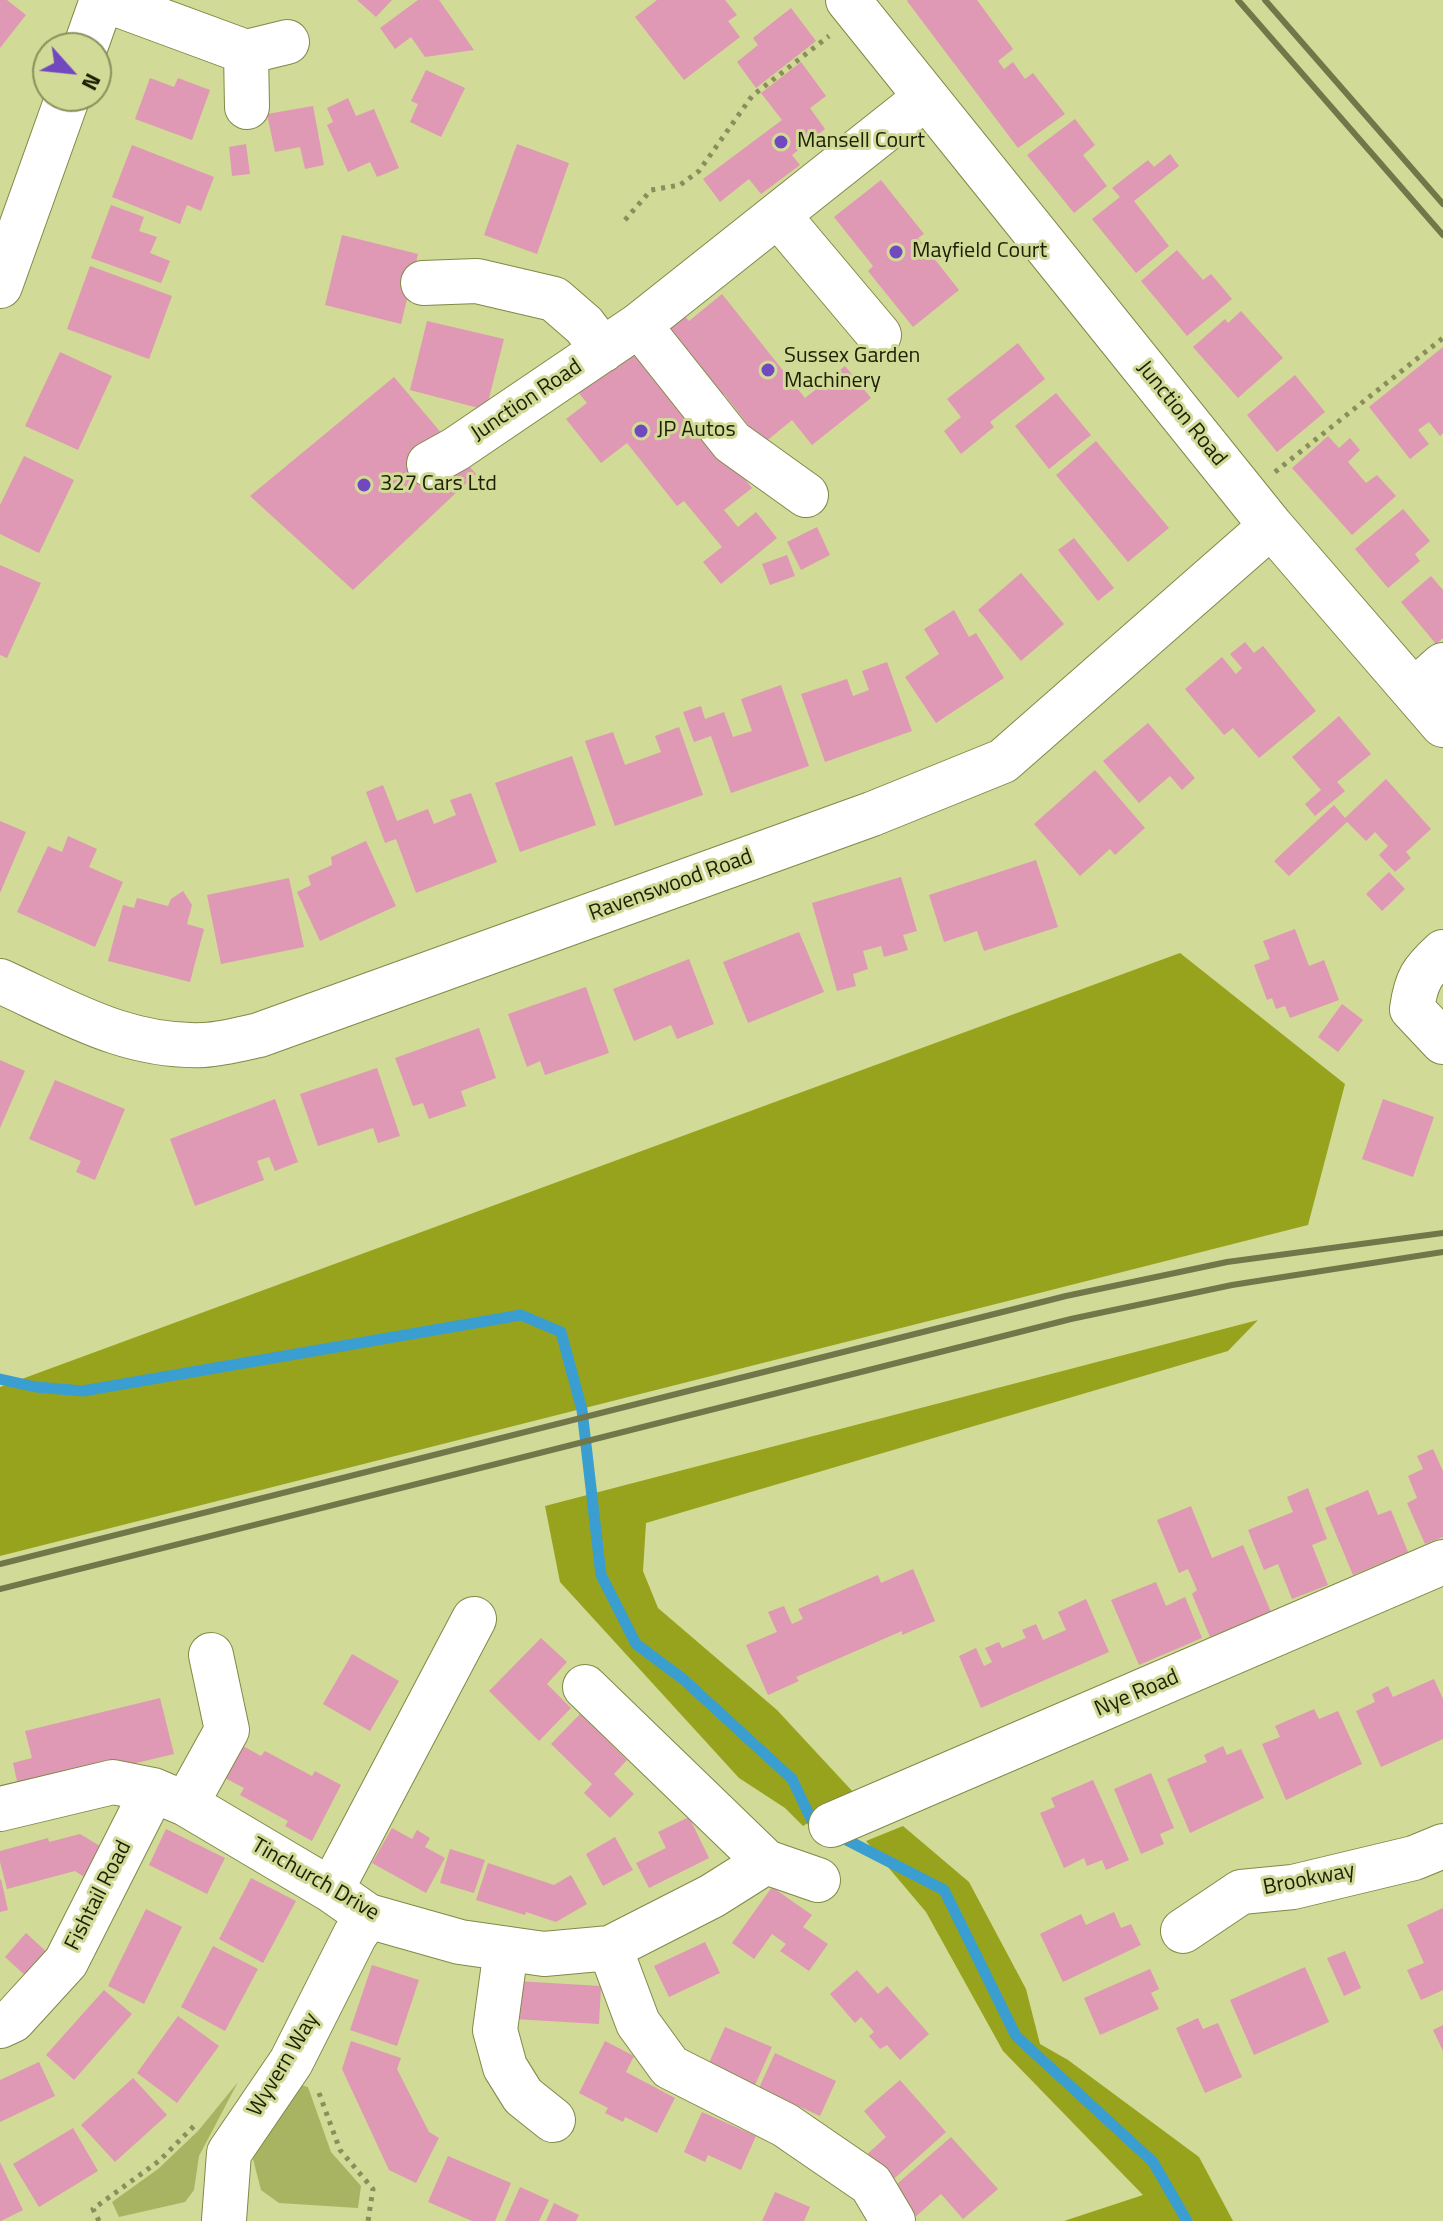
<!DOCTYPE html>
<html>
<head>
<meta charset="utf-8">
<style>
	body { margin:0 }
	#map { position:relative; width:1443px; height:2221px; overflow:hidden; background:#d1da96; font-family:"Titillium Web",sans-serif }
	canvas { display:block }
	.north { position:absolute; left:32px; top:32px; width:80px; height:80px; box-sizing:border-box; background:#d1da96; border:2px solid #89905c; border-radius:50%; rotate:117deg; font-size:22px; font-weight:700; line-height:32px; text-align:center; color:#1d2005 }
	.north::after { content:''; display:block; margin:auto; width:28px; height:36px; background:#7148c0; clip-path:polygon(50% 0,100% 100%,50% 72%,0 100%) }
</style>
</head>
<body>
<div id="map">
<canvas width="1443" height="2221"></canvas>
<div class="north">N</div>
</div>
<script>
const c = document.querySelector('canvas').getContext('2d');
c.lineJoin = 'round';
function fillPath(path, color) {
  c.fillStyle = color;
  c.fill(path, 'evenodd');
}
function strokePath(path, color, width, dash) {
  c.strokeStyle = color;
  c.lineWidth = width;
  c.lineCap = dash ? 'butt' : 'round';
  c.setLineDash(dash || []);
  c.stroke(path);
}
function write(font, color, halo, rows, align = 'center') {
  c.font = font + ' "Titillium Web",sans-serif';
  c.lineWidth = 6;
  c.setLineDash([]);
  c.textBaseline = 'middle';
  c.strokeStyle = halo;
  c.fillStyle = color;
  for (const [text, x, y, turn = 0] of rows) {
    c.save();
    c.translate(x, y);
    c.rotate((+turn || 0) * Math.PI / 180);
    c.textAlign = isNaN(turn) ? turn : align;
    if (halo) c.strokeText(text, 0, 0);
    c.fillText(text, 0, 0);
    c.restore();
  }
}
fillPath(new Path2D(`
	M238,2082l-39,74 -5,34 -9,12 -66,15 -7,-15 46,-33 40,-38z
	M294,2083l14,4 23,65 30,34 -3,22 -79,-5 -18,-13 -8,-31z`), '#a9b463');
fillPath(new Path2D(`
	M1180,953l165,131 -37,141 -1308,331v-169z
	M1258,1320l-30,31 -582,172 -3,48 15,37 119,102 77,83 -51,33 -18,-18 -46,-30 -179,-196 -15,-76z
	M903,1826l66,56 57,107 14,55 28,16 131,97 34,64h-169l79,-26 -140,-144 -77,-139 -60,-71z`), '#97a31d');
strokePath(new Path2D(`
	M0,1379l36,8 47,4 438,-76 40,17 21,78 19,165 35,69 47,35 109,100 21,44 7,3
	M839,1836l105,54 72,146 137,126 34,59`), '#3b9ed1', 11);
fillPath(new Path2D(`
	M0,0h7l19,15 -26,33z
	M357,0h35l-16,17z
	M418,0h21l35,50 -49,7 -14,-20 -16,12 -15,-21z
	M657,0h68l12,15 -9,6 12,16 -56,43 -49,-63z
	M908,0h69l36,49 -15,12 6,8 9,-7 12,17 8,-6 32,41 -47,34 -111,-147z
	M791,8l25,33 -60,47 -19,-26 21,-17 -5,-7z
	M801,62l25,34 -16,12 15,21 -33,26 8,10 -39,29 -12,-15 -29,23 -17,-23 79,-59 -21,-27z
	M426,70l39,18 -24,49 -31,-15 8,-18 -7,-3z
	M150,78l24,9 4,-9 32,12 -18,50 -57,-21z
	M348,98l8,18 18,-7 25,59 -22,9 -7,-15 -22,10 -21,-47 6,-3 -6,-14z
	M313,106l11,59 -19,4 -5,-22 -25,5 -8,-38z
	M1075,119l20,26 -12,10 24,31 -33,27 -47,-58z
	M246,144l4,30 -18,2 -3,-29z
	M517,144l52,19 -32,91 -53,-19z
	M132,145l82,32 -13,34 -14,-6 -7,19 -68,-27z
	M1170,154l9,12 -45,35 35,45 -33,27 -44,-54 28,-22 -8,-9 36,-28 6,7z
	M881,180l43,54 -6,4 41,52 -46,37 -45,-56 5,-5 -39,-49z
	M111,205l33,12 -5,14 18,6 -7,16 20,8 -9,22 -70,-25z
	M342,235l76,19 -17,70 -76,-19z
	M1177,250l26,30 8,-6 21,25 -45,37 -46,-55z
	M90,266l82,30 -23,63 -82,-30z
	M722,294l83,104 40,-32 26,32 -59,47 -20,-25 -29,24 -39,-50 -10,8 -47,-75 16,-13 6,7z
	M1241,311l42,47 -45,40 -45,-51 32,-28 3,4z
	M427,321l77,18 -18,71 -76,-20z
	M632,340l120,148 -28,22 14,17 18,-15 21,26 -56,46 -18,-22 19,-15 -38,-46 -7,5 -50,-63 -26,20 -35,-44 21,-16 -13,-16z
	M1018,343l27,36 -55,43 4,5 -33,27 -17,-23 17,-14 -14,-18z
	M1443,347v86l-3,3 -11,-14 -11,8 11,14 -19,15 -41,-52z
	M60,352l52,24 -34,74 -53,-24z
	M1295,375l30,37 -48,40 -30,-37z
	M394,377l82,97 -123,116 -103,-94z
	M1056,393l35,42 -42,34 -34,-43z
	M1328,436l11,12 11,-10 10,12 -12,12 18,21 11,-8 19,21 -44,39 -60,-67z
	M1096,441l73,87 -41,34 -72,-87z
	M24,456l50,24 -35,73 -39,-19v-29z
	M1403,509l27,32 -15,13 5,7 -32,27 -33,-39z
	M817,527l13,28 -29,15 -14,-28z
	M1074,538l40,50 -16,13 -40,-51z
	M787,555l8,21 -25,9 -8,-21z
	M0,565l41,18 -34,75 -7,-3z
	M1021,573l43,51 -43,37 -43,-51z
	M1431,576l12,14v48l-7,6 -35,-42z
	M954,610l15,27 7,-4 28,45 -68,45 -31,-46 34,-23 -15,-25z
	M1245,642l9,11 9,-7 53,65 -57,47 -26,-30 -9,7 -39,-46 37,-32 14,17 6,-6 -12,-14z
	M887,662l25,69 -87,31 -24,-68 46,-15 6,17 16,-6 -7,-19z
	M781,685l28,81 -78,27 -20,-57 -17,6 -11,-30 18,-6 4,13 19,-7 9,25 19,-6 -11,-32z
	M1339,716l32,38 -34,28 8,9 -30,25 -10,-12 16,-14 -29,-33z
	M1148,723l47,55 -13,12 -12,-14 -31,27 -36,-42z
	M679,727l24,68 -88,31 -30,-85 28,-9 12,33 36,-13 -6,-16z
	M572,756l24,69 -76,27 -25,-69z
	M1095,770l50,58 -30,27 -5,-6 -30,27 -46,-52z
	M1386,779l45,50 -25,23 5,6 -16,14 -16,-17 9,-9 -13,-14 -9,9 -19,-19 -58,54 -15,-15 60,-56 11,13z
	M383,785l14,36 31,-12 6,15 22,-9 -6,-15 21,-7 26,69 -81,31 -20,-54 -11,4 -19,-51z
	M0,821l26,11 -26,61z
	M68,836l29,13 -8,18 34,15 -28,65 -78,-35 31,-66 14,6z
	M366,841l30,65 -76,35 -23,-49 14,-7 -3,-9 24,-11 -1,-8z
	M1036,860l22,67 -74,24 -7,-20 -33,11 -15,-47z
	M1389,872l16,17 -23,22 -16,-17z
	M901,877l16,54 -14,4 5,15 -24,7 -3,-11 -18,5 5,18 -15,5 3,12 -19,5 -25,-88z
	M289,878l15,69 -83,17 -14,-69z
	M183,891l9,14 -5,19 17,5 -14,53 -82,-21 15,-56 11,3 3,-10 31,8 3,-7z
	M1295,929l14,37 15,-6 15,40 -49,18 -5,-12 -9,3 -4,-11 -5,2 -13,-35 16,-6 -7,-18z
	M799,932l25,60 -76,31 -25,-61z
	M689,959l25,65 -37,15 -6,-14 -37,16 -21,-52z
	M586,987l23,66 -64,22 -5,-14 -13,6 -19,-53z
	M1342,1004l21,16 -25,32 -20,-15z
	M479,1028l17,50 -35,13 5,15 -37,13 -6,-16 -10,3 -18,-48z
	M0,1060l25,11 -25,57z
	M377,1068l23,68 -22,7 -5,-15 -55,18 -18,-52z
	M55,1080l70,29 -30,71 -19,-8 5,-11 -52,-22z
	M275,1099l23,63 -23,9 -6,-14 -12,4 7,19 -69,26 -25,-67z
	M1383,1099l51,18 -21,60 -51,-18z
	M1433,1449l10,22v66l-18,7 -18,-41 10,-5 -9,-22 15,-7 -6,-13z
	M1308,1488l19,51 -15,6 16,40 -36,14 -14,-35 -14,6 -16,-40 45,-18 -6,-15z
	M1368,1490l10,25 13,-5 17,42 -55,23 -28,-67z
	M1191,1506l21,52 31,-13 28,67 -61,25 -18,-43 5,-4 -9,-21 -9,4 -22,-53z
	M913,1569l22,52 -33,14v-4l-106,46 3,4 -31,14 -22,-50 31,-13 -9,-20 16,-6 8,18 11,-5 -5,-10 80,-34 3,8z
	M1156,1582l10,24 19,-9 17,41 -63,27 -28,-65z
	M1086,1599l23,53 -128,56 -22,-52 17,-8 8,18 8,-4 -7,-14 14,-6 3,6 24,-10 -4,-8 14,-6 7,16 23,-10 -8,-18z
	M541,1638l26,24 -20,22 24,24 -32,33 -50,-50z
	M352,1654l47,27 -29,50 -47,-27z
	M1434,1679l9,20v40l-62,28 -25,-56 19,-9 -3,-8 16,-8 5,11z
	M160,1698l14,56 -122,29 -32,12 -7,-32 19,-5 -7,-27z
	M1314,1709l5,10 19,-8 24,53 -76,36 -24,-56 18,-7 -5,-11z
	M580,1714l47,46 -13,14 20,20 -24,24 -26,-25 8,-9 -41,-40z
	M205,1725l56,31 4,-5 47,25 3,-5 26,14 -29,56 -27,-15 3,-5 -48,-26 4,-7 -57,-30z
	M1223,1746l4,9 14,-6 23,49 -74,35 -23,-54 40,-17 -3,-7z
	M1151,1773l23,55 -14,6 4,10 -23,10 -27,-65z
	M1093,1780l36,80 -23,10 -4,-10 -15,6 -3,-8 -20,10 -24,-55 15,-6 -4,-9z
	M689,1817l20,41 -60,30 -13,-25 30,-15 -8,-16z
	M392,1828l20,11 5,-9 13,8 -5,9 20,11 -19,35 -54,-30z
	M166,1829l59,29 -18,36 -58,-29z
	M80,1834l30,18 -18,30 -17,-11 -68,18 -7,-27v-11l48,-13 1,4z
	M615,1837l18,33 -30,16 -17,-32z
	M450,1849l35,11 -11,33 -34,-10z
	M488,1863l66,22 17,-10 16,29 -31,18 -30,-10 -1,3 -49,-15z
	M251,1878l45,23 -33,62 -44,-24z
	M1,1879l7,31 -8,2v-32z
	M772,1887l40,28 -9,12 25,17 -19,27 -29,-20 6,-7 -14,-10 -18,25 -22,-16z
	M1443,1908v82l-22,10 -14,-30 17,-7 -17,-38z
	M146,1909l36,18 -38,77 -36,-18z
	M1114,1912l7,16 10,-4 10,21 -78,37 -23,-48 41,-20 5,11z
	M26,1933l23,21 -22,23 -22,-20z
	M705,1942l15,31 -51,24 -15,-31z
	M213,1946l45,23 -33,62 -44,-24z
	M1345,1951l16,37 -17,8 -17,-38z
	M372,1965l47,15 -22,66 -47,-16z
	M1305,1967l24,55 -75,33 -24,-55z
	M1150,1969l9,20 -8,4 8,16 -59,26 -16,-37z
	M857,1970l21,24 9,-8 42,48 -29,26 -13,-15 -7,4 -11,-13 5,-4 -13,-15 -6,6 -25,-29z
	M516,1981l85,5 -2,38 -85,-5z
	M104,1990l28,24 -58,66 -28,-25z
	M178,2016l41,30 -42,57 -40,-30z
	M1198,2018l5,11 15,-6 24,54 -37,16 -29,-65z
	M1443,2025v26l-10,-21z
	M725,2027l47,20 -17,38 -47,-20z
	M351,2041l50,17 -4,11 32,63 10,6 -23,45 -27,-13 -47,-101z
	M605,2041l29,15 -8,16 49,26 -18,35 -32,-16 -2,5 -18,-9 3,-5 -29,-15z
	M775,2053l61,28 -16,35 -61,-28z
	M39,2062l16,34 -55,26v-42z
	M133,2078l34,37 -52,47 -34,-37z
	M900,2080l46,52 -59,53 -24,-27 23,-21 -22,-26z
	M702,2112l54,24 -15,34 -33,-15 -3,7 -21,-10z
	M73,2128l25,43 -59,36 -26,-43z
	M951,2137l47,52 -35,30 -22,-25 -28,25 -24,-28z
	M448,2156l63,27 -16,38h-23l-44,-19z
	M0,2162l23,48 -22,11h-1z
	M520,2187l29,13 -10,21h-34z
	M775,2192l35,15 -6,14h-42z
	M554,2203l25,12 -3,6h-30z`), '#df99b4');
const minor = new Path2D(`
	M105,0l141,52 41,-10
	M848,0l423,526 172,199
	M85,48l17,-48
	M246,52l1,55
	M778,215l101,120
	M423,283l54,-2 77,18 30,26 19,25
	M0,286l68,-190
	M639,325l93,117 74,53
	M429,464l27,-15 183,-124 286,-227
	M1415,690l28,-25
	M1443,952c-21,19 -27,28 -31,57l31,33
	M0,981c68,31 127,67 204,64 18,-1 37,-6 55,-10l613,-221 131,-53 268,-235
	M186,1804l41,-74 -16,-75
	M0,1809l113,-27 40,8 33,14 145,86 37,26 92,26 84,12 66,-6 102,-52 54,-34 -181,-175
	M831,1825l612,-263
	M766,1862l52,18
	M331,1890l143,-271
	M1183,1931l58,-39 52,-5 121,-29 29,-12
	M610,1948l28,75 32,44 115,58 86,59 22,37
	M506,1949l-11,81 10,37 18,29 30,24
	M0,2026l13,-6 53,-58 87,-172
	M224,2220l5,-67 62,-91 64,-127 13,-19`);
strokePath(minor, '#818947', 46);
strokePath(new Path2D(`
	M625,220l26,-30 29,-5 19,-14 53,-75 77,-60
	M1275,472l168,-134
	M319,2093l21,57 33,39 -5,32
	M99,2221l-6,-12 66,-48 37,-37`), '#888f5b', 5, [4, 6]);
strokePath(minor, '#fff', 44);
strokePath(new Path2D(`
	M1238,0l205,235
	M1265,0l178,204
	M0,1564l1066,-268 161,-34 216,-29
	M0,1589l1071,-270 161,-34 211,-33`), '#717749', 6);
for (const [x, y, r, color] of [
	[781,142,8,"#7148c0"],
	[896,252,8,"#7148c0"],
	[768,370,8,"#7148c0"],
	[641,431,8,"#7148c0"],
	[364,485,8,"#7148c0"]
]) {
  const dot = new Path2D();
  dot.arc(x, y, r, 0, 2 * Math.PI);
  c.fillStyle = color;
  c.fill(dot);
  strokePath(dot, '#d1da96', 3);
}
write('22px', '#1d2005', '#d1da96', [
	["Mansell Court",797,142],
	["Mayfield Court",912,252],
	["Sussex Garden",784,357],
	["Machinery",784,382],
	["JP Autos",657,431],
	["327 Cars Ltd",380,485]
], 'left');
write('22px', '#1d2005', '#d1da96', [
	["Junction Road",527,401,-34],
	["Junction Road",1181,414,51],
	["Ravenswood Road",671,886,-20],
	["Nye Road",1137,1694,-23],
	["Tinchurch Drive",315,1880,30],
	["Brookway",1309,1880,-11],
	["Fishtail Road",99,1896,-63],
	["Wyvern Way",284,2065,-59]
]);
</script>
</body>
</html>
